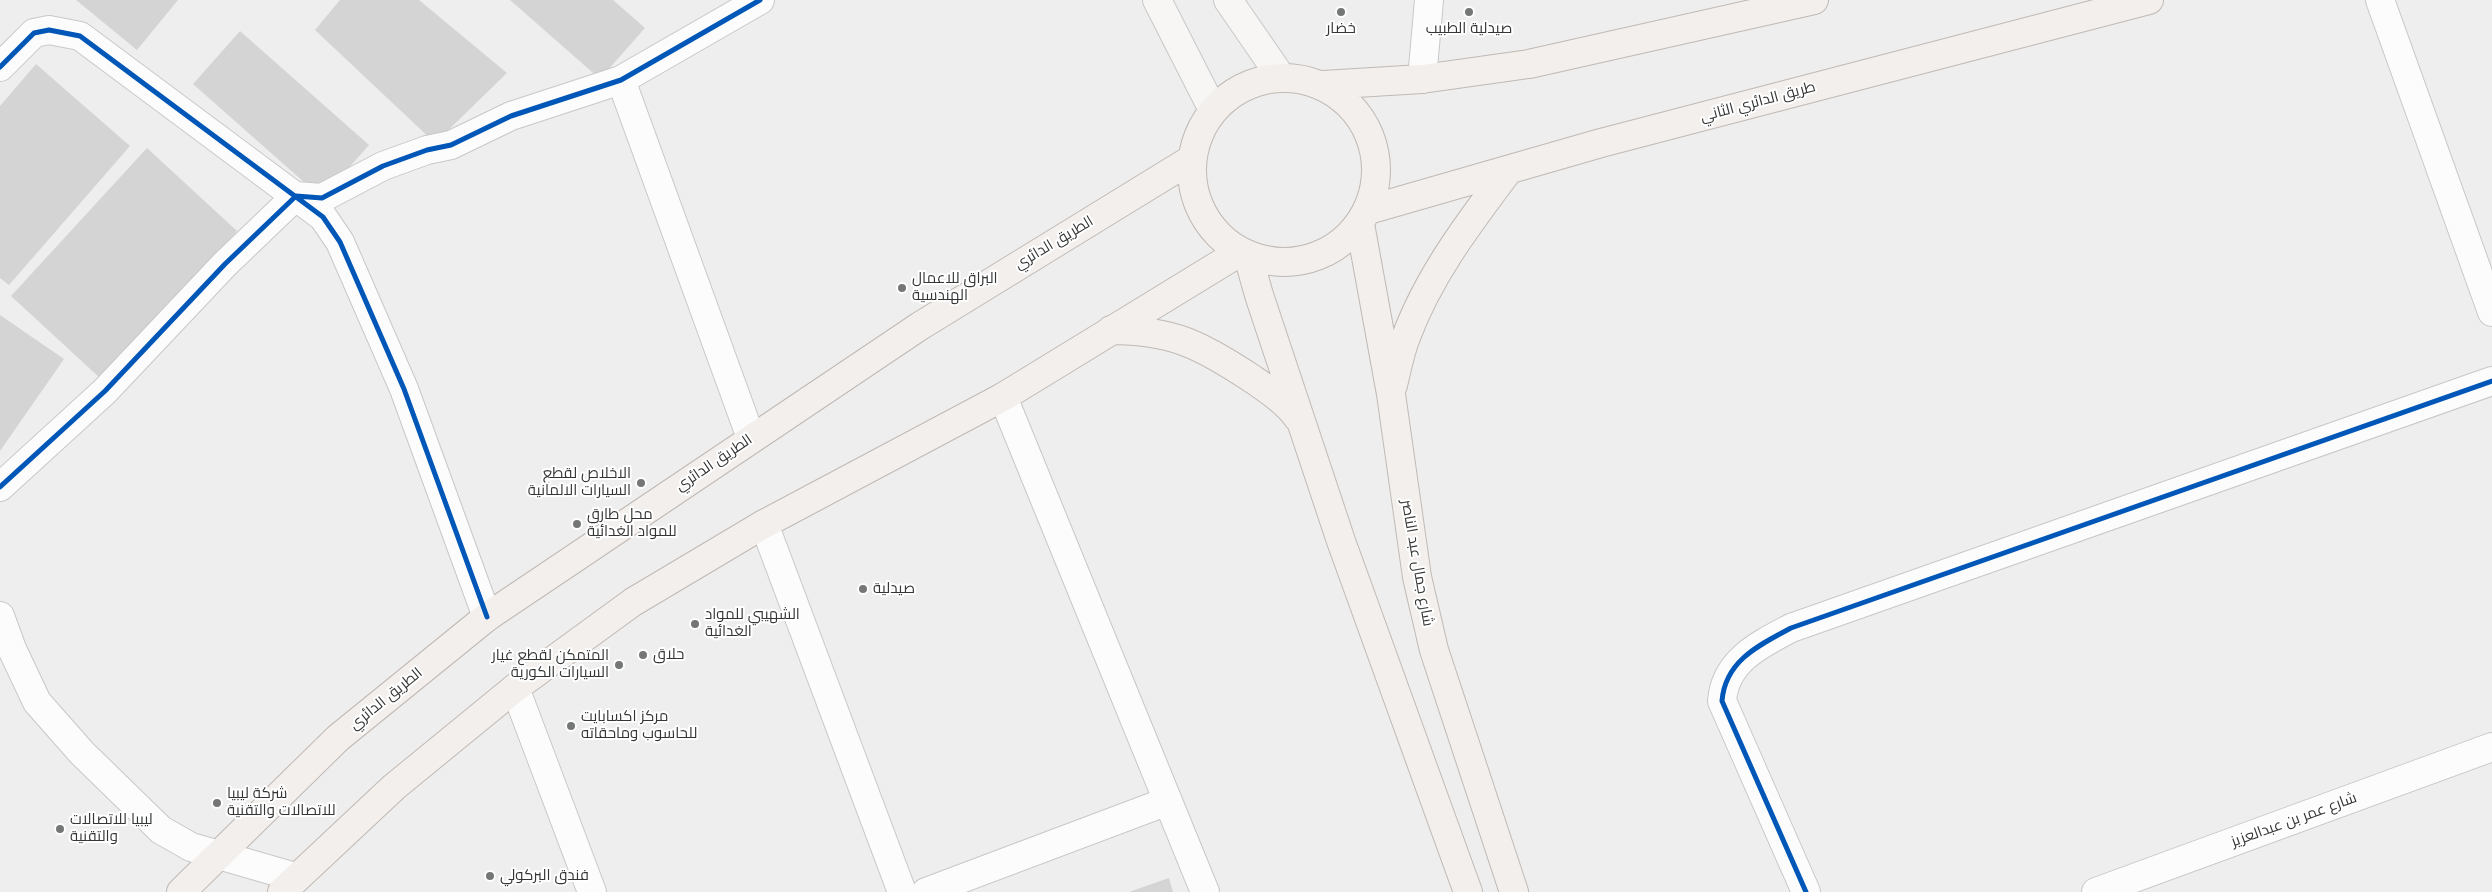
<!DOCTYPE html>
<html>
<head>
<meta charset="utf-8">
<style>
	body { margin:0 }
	canvas { display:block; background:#eee }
</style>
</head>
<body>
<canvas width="2492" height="892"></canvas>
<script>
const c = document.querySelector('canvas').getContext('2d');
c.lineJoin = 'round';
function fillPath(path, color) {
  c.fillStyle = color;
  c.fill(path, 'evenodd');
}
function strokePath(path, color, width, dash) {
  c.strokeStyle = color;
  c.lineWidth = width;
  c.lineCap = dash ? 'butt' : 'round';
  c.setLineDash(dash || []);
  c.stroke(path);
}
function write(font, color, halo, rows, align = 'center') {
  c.font = font + ' "Fira Sans",Cairo,sans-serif';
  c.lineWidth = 4;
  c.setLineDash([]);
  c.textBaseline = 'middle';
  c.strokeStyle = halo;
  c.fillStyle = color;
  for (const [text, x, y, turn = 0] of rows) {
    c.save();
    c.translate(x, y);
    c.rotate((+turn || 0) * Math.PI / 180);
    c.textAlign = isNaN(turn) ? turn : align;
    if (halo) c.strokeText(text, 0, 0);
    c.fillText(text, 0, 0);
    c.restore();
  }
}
fillPath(new Path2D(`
	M76,0h102l-41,50z
	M340,0h79l88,73 -72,70 -120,-113z
	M510,0h103l32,28 -45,51z
	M240,31l129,114 -47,53 -129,-114z
	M36,64l94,82 -121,139 -9,-7v-172z
	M147,148l90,83 -136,148 -90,-83z
	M0,315l64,44 -64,92z
	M1169,878l4,14h-44z`), '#d4d4d5');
const street = new Path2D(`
	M2380,0l112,312
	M0,67l34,-34 15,-3 31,6 243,181 17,25 64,147 83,228
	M1422,79l7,-79
	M621,80l130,358
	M1003,397l202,495
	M0,487l105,-96 120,-127 71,-68 26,2 61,-32 44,-16 24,-5 60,-29 110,-36 139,-80
	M764,524l138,368
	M0,616l12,33 25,53 45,51 79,77 30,17 104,30
	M515,688l77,204
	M926,892l242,-91
	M1806,892l-84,-191c3,-40 37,-56 69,-73l701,-247
	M2096,892l396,-145`);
const secondary = new Path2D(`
	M1157,0l56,110
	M1228,0l53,77`);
const primary = new Path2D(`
	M1192 170a92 92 0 1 1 184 0a92 92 0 1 1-184 0Z
	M1323,85l99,-6 107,-15 285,-64
	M1368,210l233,-67 548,-143
	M1360,224l31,170 26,183 17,73 80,242
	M1248,256l11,39 82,246 127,351
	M1111,330c61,0 90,15 140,48 16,11 36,24 47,40
	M1393,385c4,-16 7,-33 13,-48 23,-62 63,-114 102,-166
	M181,892l157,-154 149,-121 433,-291 272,-167
	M282,892l112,-105 121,-99 118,-86 131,-78 239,-127 237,-145`);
strokePath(street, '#c8c8c8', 30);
strokePath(secondary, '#c8c8c8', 30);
strokePath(primary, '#c0b9b4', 30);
strokePath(street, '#fcfcfc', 28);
strokePath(secondary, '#f7f6f4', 28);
strokePath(primary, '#f3efec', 28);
strokePath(new Path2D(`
	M0,67l34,-34 15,-3 31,6 243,181 17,25 64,147 83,228
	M0,487l105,-96 120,-127 71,-68 26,2 61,-32 44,-16 24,-5 60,-29 110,-36 139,-80
	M1806,892l-84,-191c3,-40 37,-56 69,-73l701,-247`), '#0057b8', 5);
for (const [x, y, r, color] of [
	[1341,12,5,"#757676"],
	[1469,12,5,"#757676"],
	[902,288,5,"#757676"],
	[641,483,5,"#757676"],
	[577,524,5,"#757676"],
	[863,589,5,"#757676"],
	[695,624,5,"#757676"],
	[643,655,5,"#757676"],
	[619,665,5,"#757676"],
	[571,726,5,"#757676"],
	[217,803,5,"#757676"],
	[60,829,5,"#757676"],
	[490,876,5,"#757676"]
]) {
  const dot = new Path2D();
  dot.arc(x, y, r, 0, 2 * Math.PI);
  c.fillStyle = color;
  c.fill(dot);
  strokePath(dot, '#fff', 2);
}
write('15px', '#343535', '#fff', [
	["خضار",1341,29,"center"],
	["صيدلية الطبيب",1469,29,"center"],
	["البراق للاعمال",912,279],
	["الهندسية",912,296],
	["الاخلاص لقطع",631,474,"right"],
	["السيارات الالمانية",631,491,"right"],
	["محل طارق",587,515],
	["للمواد الغدائية",587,532],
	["صيدلية",873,589],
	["الشهيبي للمواد",705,615],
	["الغدائية",705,632],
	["حلاق",653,655],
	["المتمكن لقطع غيار",609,656,"right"],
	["السيارات الكورية",609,673,"right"],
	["مركز اكسابايت",581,717],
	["للحاسوب وماحقاته",581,734],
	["شركة ليبيا",227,794],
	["للاتصالات والتقنية",227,811],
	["ليبيا للاتصالات",70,820],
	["والتقنية",70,837],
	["فندق البركولي",500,876]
], 'left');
write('15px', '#343535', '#fff', [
	["طريق الدائري الثاني",1758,102,-15],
	["الطريق الدائري",1054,243,-31],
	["الطريق الدائري",714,463,-34],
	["شارع جمال عبد الناصر",1417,563,80],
	["الطريق الدائري",386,699,-39],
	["شارع عمر بن عبدالعزيز",2294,820,-20]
]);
</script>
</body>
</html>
